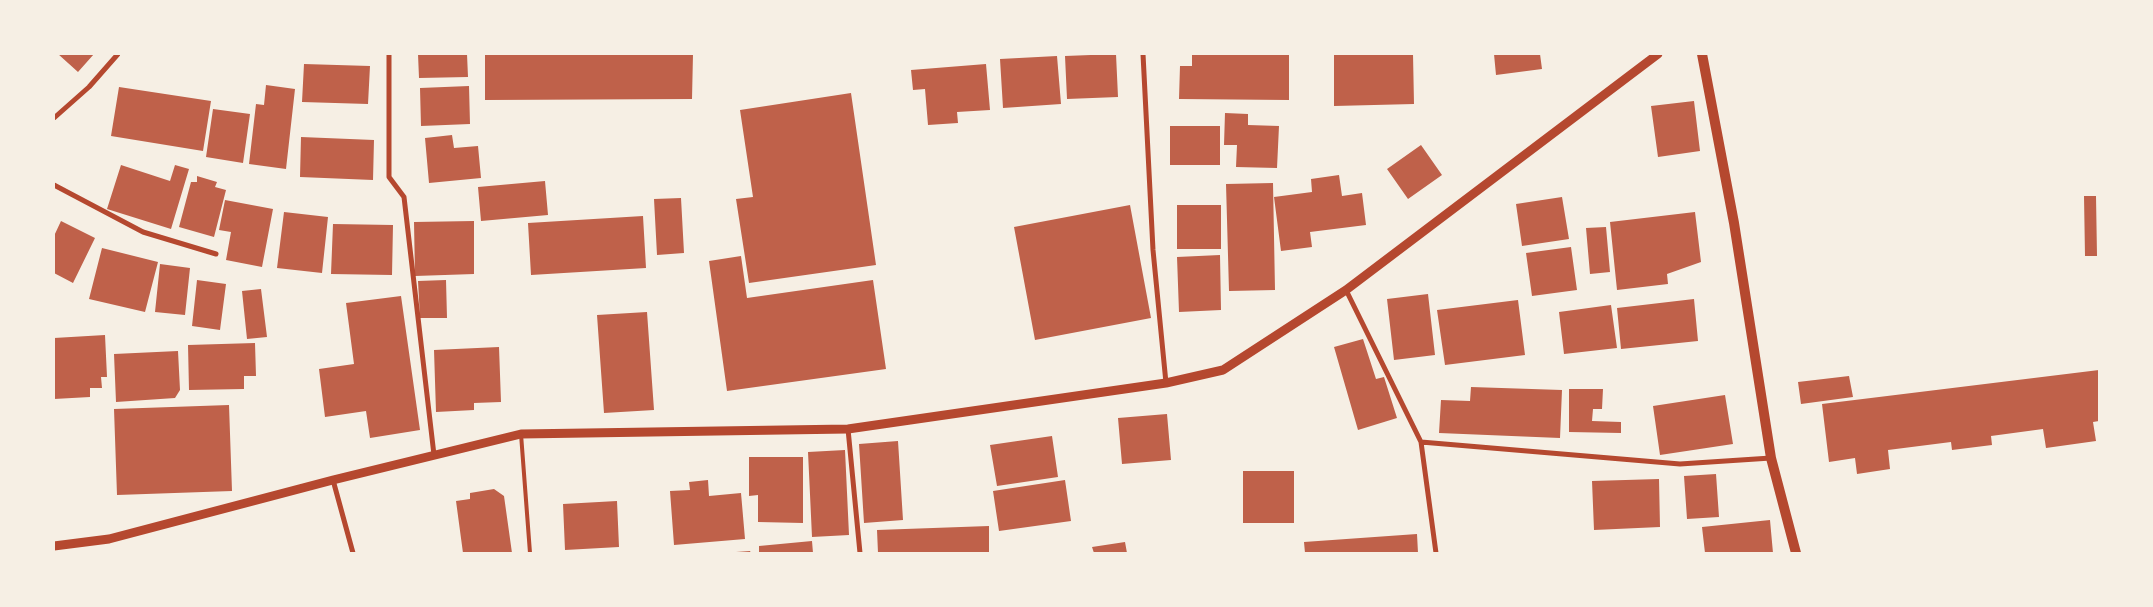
<!DOCTYPE html>
<html>
<head>
<meta charset="utf-8">
<style>
	body { margin:0 }
	#map { position:relative; width:2153px; height:607px; overflow:hidden; background:#f6efe4; font-family:"Archivo Narrow",sans-serif }
	canvas { display:block }
	.frame { position:absolute; inset:0; border:55px solid #f6efe4; pointer-events:none }
</style>
</head>
<body>
<div id="map">
<canvas width="2153" height="607"></canvas>
<div class="frame"></div>
</div>
<script>
const c = document.querySelector('canvas').getContext('2d');
c.lineJoin = 'round';
function fillPath(path, color) {
  c.fillStyle = color;
  c.fill(path, 'evenodd');
}
function strokePath(path, color, width, dash) {
  c.strokeStyle = color;
  c.lineWidth = width;
  c.lineCap = dash ? 'butt' : 'round';
  c.setLineDash(dash || []);
  c.stroke(path);
}
fillPath(new Path2D(`
	M58,54h36l-16,18z
	M418,54h49l1,23 -49,1z
	M485,54h208l-1,45 -207,1z
	M1116,54l2,43 -51,2 -2,-43z
	M1192,54h97v46l-110,-1 1,-33h12z
	M1413,54l1,50 -80,2v-51z
	M1494,54h46l2,15 -46,6z
	M1057,56l4,48 -58,4 -3,-49z
	M304,64l66,2 -2,38 -66,-2z
	M986,64l4,46 -33,2 1,11 -30,2 -3,-36 -12,1 -2,-20z
	M266,85l29,4 -9,80 -37,-5 7,-60 8,1z
	M469,86l1,38 -49,2 -1,-38z
	M119,87l92,14 -8,50 -92,-15z
	M851,93l25,172 -127,18 -13,-84 17,-2 -13,-87z
	M1694,101l6,50 -42,6 -7,-51z
	M213,109l37,5 -7,49 -37,-6z
	M1225,113l23,1v11l31,1 -2,42 -41,-1 1,-22h-13z
	M1170,126h50v39h-50z
	M452,135l2,13 24,-2 3,32 -52,5 -4,-45z
	M301,137l73,3 -1,40 -73,-3z
	M1421,145l21,30 -34,24 -21,-30z
	M121,165l49,16 5,-16 14,4 -18,60 -64,-20z
	M1339,175l3,21 20,-3 4,32 -56,7 2,15 -31,4 -7,-54 38,-5 -1,-13z
	M197,176l20,6 -2,5 11,3 -12,47 -35,-10 12,-45h6z
	M545,181l3,34 -67,6 -3,-34z
	M1273,183l2,107 -46,1 -3,-107z
	M2084,196h12l1,60h-12z
	M1562,197l7,42 -47,7 -6,-42z
	M681,198l3,55 -27,2 -3,-56z
	M225,200l48,9 -11,58 -36,-7 5,-28 -12,-2z
	M1130,205l21,113 -116,22 -21,-113z
	M1177,205h44v44h-44z
	M284,212l44,5 -6,56 -45,-5z
	M1695,212l6,50 -34,12 1,10 -51,6 -7,-68z
	M643,216l3,52 -115,7 -3,-52z
	M61,221l34,17 -22,45 -19,-10v-37z
	M474,221v53l-59,2 -1,-54z
	M333,224l60,1 -1,50 -61,-1z
	M1606,227l4,45 -20,2 -4,-46z
	M1571,247l6,43 -45,6 -6,-43z
	M102,248l56,14 -13,50 -56,-13z
	M1220,255l1,55 -42,2 -2,-55z
	M741,256l6,42 126,-18 13,89 -159,22 -18,-130z
	M160,264l30,4 -5,47 -30,-3z
	M197,280l29,4 -6,46 -28,-4z
	M446,280l1,38h-27l-2,-37z
	M261,289l6,48 -20,2 -5,-48z
	M1428,294l7,61 -41,5 -7,-61z
	M401,296l19,134 -50,8 -4,-27 -41,6 -6,-48 35,-5 -8,-61z
	M1694,299l4,42 -77,8 -4,-41z
	M1518,300l7,55 -80,10 -8,-55z
	M1611,305l6,43 -53,6 -5,-42z
	M647,312l7,98 -50,3 -7,-98z
	M105,335l2,42h-6l1,11h-12v9l-36,2v-61z
	M1363,339l13,40 8,-2 13,41 -39,12 -24,-83z
	M255,343l1,33h-12v13l-55,1 -1,-45z
	M499,347l2,55 -27,1v7l-38,2 -2,-62z
	M178,351l2,39 -5,8 -59,4 -2,-48z
	M2099,370v51l-6,1 3,19 -50,7 -3,-19 -52,7 1,9 -40,5 -1,-8 -63,8 2,19 -33,5 -2,-16 -26,4 -7,-58z
	M1849,376l4,21 -52,7 -3,-22z
	M1471,387l91,3 -2,48 -121,-5 2,-33 29,1z
	M1569,389h34l-1,20h-9l-1,12 29,1v11l-52,-1z
	M1725,395l8,49 -73,11 -7,-49z
	M229,405l3,86 -115,4 -3,-86z
	M1167,414l4,46 -49,4 -4,-46z
	M1052,436l6,41 -61,9 -7,-41z
	M898,441l5,79 -39,3 -5,-79z
	M845,450l4,85 -37,2 -4,-85z
	M749,457h54v66l-45,-1v-27l-9,1z
	M1243,471h51v52h-51z
	M1716,474l3,43 -32,2 -3,-43z
	M1659,479l1,48 -66,3 -2,-49z
	M708,480l1,16 32,-3 4,46 -71,6 -4,-54 20,-1 -1,-8z
	M1065,480l6,41 -72,10 -6,-40z
	M494,489l10,7 8,57h-49l-7,-52 14,-2v-6z
	M617,501l2,46 -54,3 -2,-46z
	M1770,520l3,33h-68l-3,-26z
	M989,526v27h-111l-1,-23z
	M1417,534l1,19h-113l-1,-11z
	M812,541l1,12h-54v-7z
	M1125,542l2,11h-33l-2,-6z
	M750,551l1,2h-15v-1z`), '#bf614a');
strokePath(new Path2D(`
	M521,434l9,119`), '#b5482f', 4);
strokePath(new Path2D(`
	M389,54v123l15,20 30,258
	M1143,54l10,196 13,133
	M54,118l35,-31 29,-33
	M54,185l89,47 73,22
	M1346,290l75,152 15,111
	M848,429l12,124
	M1421,442l259,22 91,-6
	M333,480l20,73`), '#b5482f', 5);
strokePath(new Path2D(`
	M54,546l55,-7 224,-59 188,-46 327,-5 318,-46 57,-13 123,-80 312,-236`), '#b5482f', 9);
strokePath(new Path2D(`
	M1702,54l32,169 37,235 25,95`), '#b5482f', 10);
</script>
</body>
</html>
